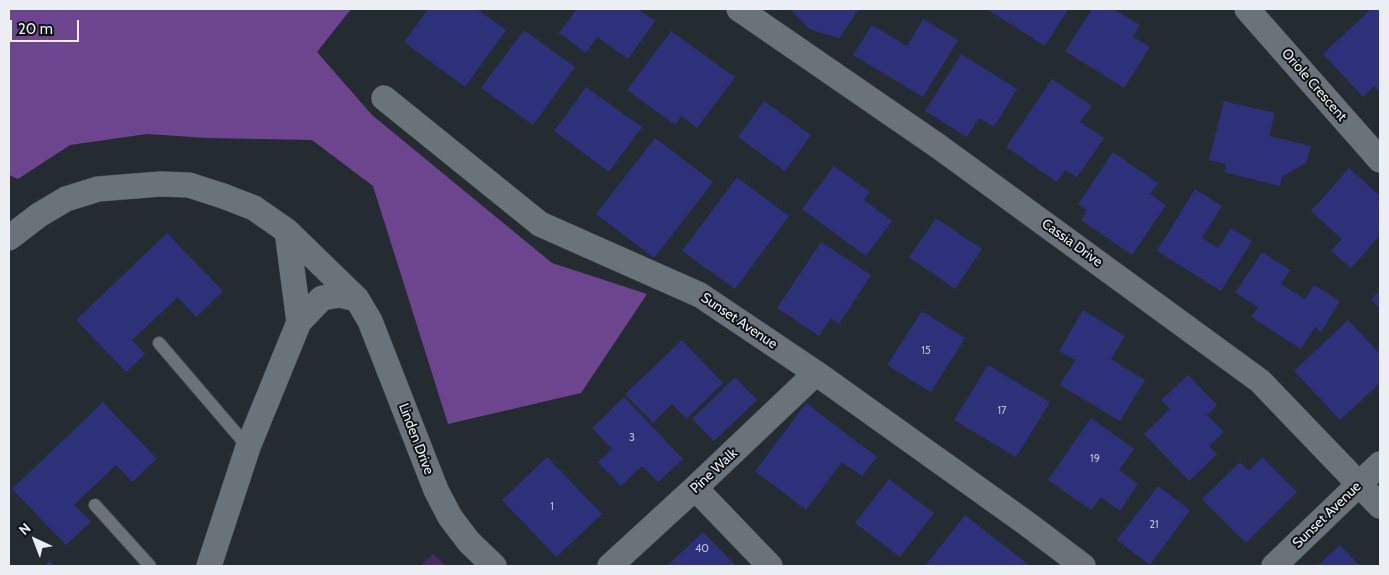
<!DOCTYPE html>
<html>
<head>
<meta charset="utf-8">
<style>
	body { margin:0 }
	#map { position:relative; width:1389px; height:575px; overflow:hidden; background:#242b31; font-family:Cabin,sans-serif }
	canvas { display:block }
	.frame { position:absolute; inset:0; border:10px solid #ebeff3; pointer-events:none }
	.north { position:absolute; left:10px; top:515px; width:50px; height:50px; -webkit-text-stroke:4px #101316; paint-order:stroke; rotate:317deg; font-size:14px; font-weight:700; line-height:20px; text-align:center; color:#ebeff3 }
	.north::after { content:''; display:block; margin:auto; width:18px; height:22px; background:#ebeff3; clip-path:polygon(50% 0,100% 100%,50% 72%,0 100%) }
	.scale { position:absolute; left:10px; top:20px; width:69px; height:22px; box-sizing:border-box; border:2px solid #ebeff3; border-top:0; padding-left:6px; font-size:15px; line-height:18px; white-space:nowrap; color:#ebeff3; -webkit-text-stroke:4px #101316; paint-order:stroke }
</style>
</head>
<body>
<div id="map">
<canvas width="1389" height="575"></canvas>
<div class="frame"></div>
<div class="north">N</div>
<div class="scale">20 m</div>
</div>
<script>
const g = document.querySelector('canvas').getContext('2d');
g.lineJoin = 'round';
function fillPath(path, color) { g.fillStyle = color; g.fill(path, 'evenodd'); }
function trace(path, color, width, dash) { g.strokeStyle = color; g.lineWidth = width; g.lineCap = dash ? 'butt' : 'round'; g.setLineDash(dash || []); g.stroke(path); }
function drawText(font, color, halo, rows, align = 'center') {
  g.font = font + ' Cabin,sans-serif'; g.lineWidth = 4; g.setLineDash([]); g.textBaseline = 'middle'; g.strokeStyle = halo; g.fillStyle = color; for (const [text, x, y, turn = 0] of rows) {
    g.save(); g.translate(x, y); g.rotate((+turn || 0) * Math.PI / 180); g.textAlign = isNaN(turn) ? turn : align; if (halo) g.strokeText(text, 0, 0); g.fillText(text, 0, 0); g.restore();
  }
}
fillPath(new Path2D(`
	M433,554l13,12h-26z`), '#472b5d');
fillPath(new Path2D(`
	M9,9h342l-34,43 55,63 180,148 95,31 -66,99 -133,31 -75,-238 -61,-46 -104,-2 -61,-4 -77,11 -52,34 -9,-4z`), '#6d458e');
fillPath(new Path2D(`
	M428,9h49l29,21 -41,57 -61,-45z
	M577,9h61l17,12 -27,38 -31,-22 -11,16 -27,-20z
	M790,9h69l-20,29 -30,-9z
	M989,9h79l-23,37 -57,-36z
	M1092,9h21l27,16 -7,12 17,10 -26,41 -59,-37z
	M1371,9h9v83l-6,-6 -11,11 -40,-43z
	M923,19l35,21 -35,57 -70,-42 19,-30 35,21z
	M524,30l51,37 -42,58 -52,-37z
	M671,31l64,46 -38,51 -16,-12 -6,9 -48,-35z
	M961,54l56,35 -23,38 -15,-9 -12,19 -42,-26z
	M1052,79l40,27 -12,16 24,16 -27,39 -12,-7 -8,12 -51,-35z
	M586,87l56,40 -33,45 -55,-41z
	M764,101l47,34 -26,36 -47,-34z
	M1224,101l51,12 -6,23 42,10 -5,17 -24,14 -2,9 -56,-14 2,-8 -17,-4z
	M655,138l58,44 -59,76 -58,-44z
	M1113,152l45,31 -8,11 16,11 -34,50 -51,-35 6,-10 -9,-6z
	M834,166l36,26 -6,8 28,21 -26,35 -64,-47z
	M1349,168l31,28v39l-29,33 -20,-17 11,-12 -31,-28z
	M737,177l52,39 -54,73 -53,-38z
	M1195,189l27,17 -20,32 16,10 13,-20 21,13 -31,50 -64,-40z
	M936,218l46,31 -27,40 -46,-32z
	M167,233l56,58 -27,26 -18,-20 -46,43 13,14 -19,18 -50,-52z
	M821,242l50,33 -32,49 -8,-6 -12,18 -42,-28z
	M1262,252l28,18 -9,14 24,15 9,-14 26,16 -19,31 -6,-5 -14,22 -50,-32 7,-10 -23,-14z
	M1380,291v18l-9,-10z
	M1083,310l42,26 -14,23 34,21 -25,41 -60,-36 15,-25 -16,-9z
	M922,311l43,27 -34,54 -44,-27z
	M1348,320l32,34v29l-40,37 -46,-49z
	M682,340l41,43 -37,36 -14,-15 -19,19 -28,-29z
	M988,365l62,37 -34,55 -62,-37z
	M1188,375l29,30 -10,10 17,17 -15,14 8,8 -28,27 -45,-47 26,-25 -9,-9z
	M735,377l22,23 -43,41 -22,-22z
	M624,397l59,62 -25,23 -16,-16 -21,20 -23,-24 14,-13 -20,-21z
	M103,402l54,57 -25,23 -16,-17 -42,40 17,17 -25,23 -54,-56z
	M806,403l71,54 -15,19 -20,-14 -36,48 -51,-39z
	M1091,418l43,31 -15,21 19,14 -18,27 -19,-14 -10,13 -43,-30z
	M547,457l55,57 -46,43 -54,-57z
	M1262,457l35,35 -51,51 -44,-44 38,-37 9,9z
	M889,479l45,34 -34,44 -45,-34z
	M1158,486l32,24 -40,55 -33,-25z
	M965,515l65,51h-105z
	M703,532l33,34h-69z
	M1340,545l20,21h-43z
	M49,561l6,5h-11z`), '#2e3079');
const lane = new Path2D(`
	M159,343l89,104
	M95,505l55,61`);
const street = new Path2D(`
	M739,9l199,137 322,235 120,125
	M1247,9l133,151
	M384,98l156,126 160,71 116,78 210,150 57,43
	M287,231l12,91
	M9,238l30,-23 27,-16 32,-10 62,-5 29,1 34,11 31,12 33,23 70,68 13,22 66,169 14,27 19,25 25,24
	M695,488l75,78
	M209,566l39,-119 51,-125 23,-24 18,-3 17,4
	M610,566l85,-78 121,-115
	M1274,566l106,-102`);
trace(lane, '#42494d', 14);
trace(street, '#42494d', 26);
trace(lane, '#6b737a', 12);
trace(street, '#6b737a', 25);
drawText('11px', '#bcbfd4', null, [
	["15",926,351],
	["17",1002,411],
	["3",632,438],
	["19",1095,459],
	["1",552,507],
	["21",1154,525],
	["40",702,549]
]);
drawText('14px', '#ebeff3', '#101316', [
	["Oriole Crescent",1314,85,49],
	["Cassia Drive",1072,243,36],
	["Sunset Avenue",739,321,34],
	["Linden Drive",416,439,69],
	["Pine Walk",714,471,-43],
	["Sunset Avenue",1327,515,-44]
]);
</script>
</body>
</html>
